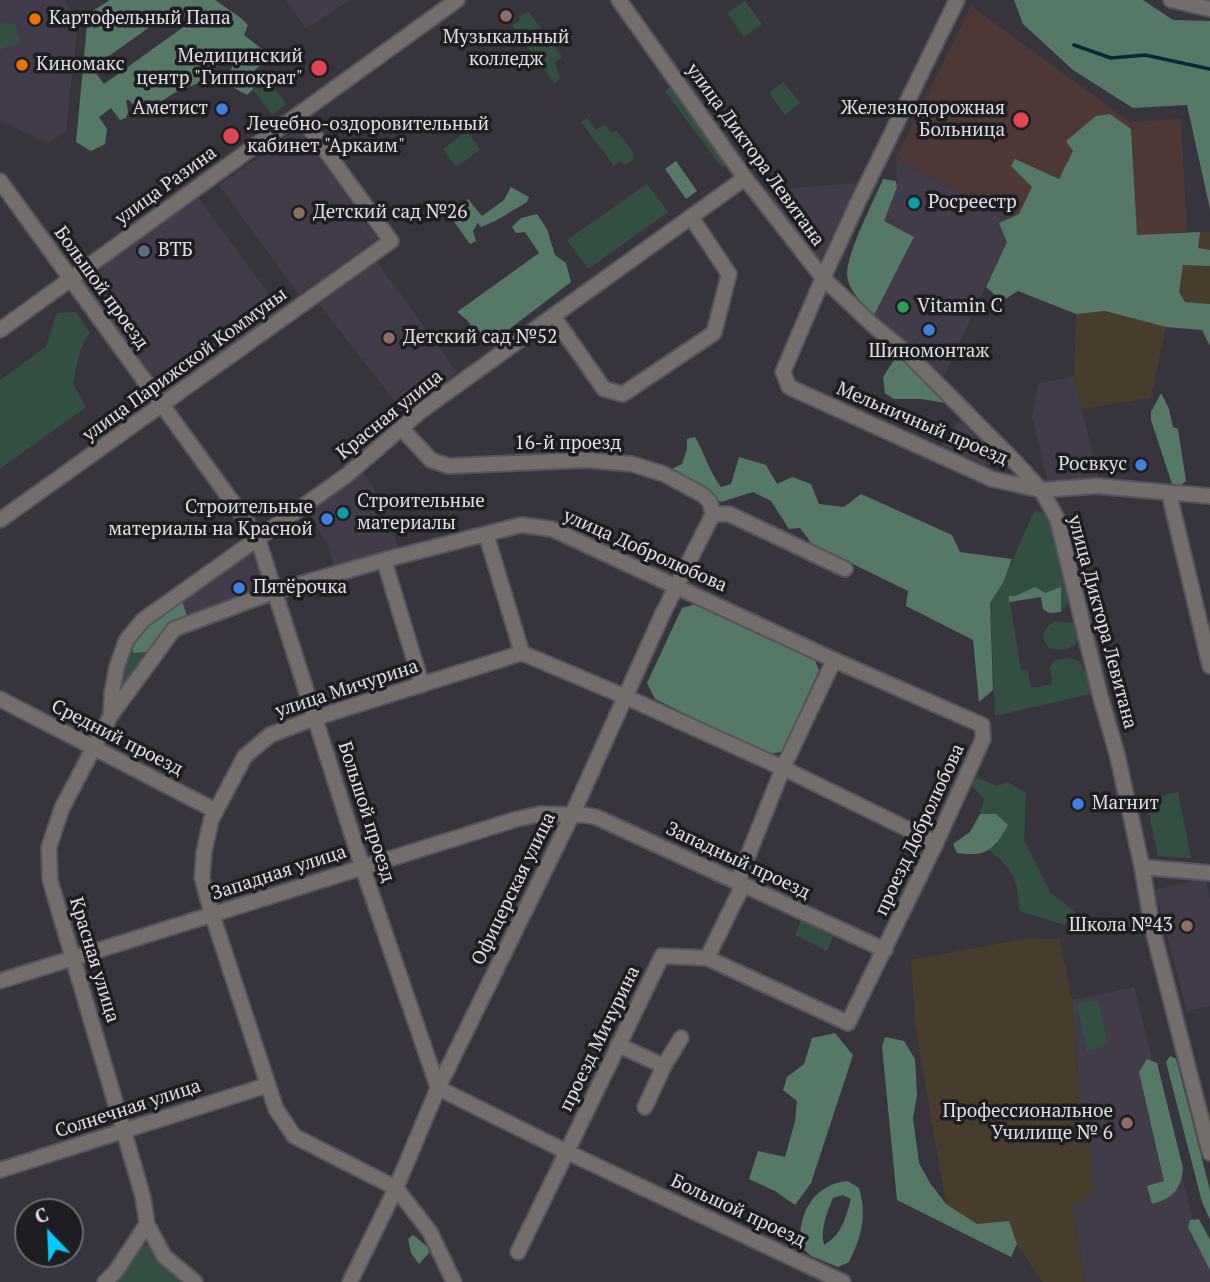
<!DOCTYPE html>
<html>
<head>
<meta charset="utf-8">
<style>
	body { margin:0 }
	#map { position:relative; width:1210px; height:1282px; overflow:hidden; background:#38343d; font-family:"PT Serif",serif }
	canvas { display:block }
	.north { position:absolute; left:14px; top:1198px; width:70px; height:70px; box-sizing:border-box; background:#1e1d21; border:2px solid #6c6a6f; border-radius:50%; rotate:337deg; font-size:19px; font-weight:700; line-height:28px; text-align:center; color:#e0dee4 }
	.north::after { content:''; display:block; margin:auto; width:24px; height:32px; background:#05cbf9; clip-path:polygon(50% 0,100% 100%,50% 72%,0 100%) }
</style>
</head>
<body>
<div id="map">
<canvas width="1210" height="1282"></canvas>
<div class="north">С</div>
</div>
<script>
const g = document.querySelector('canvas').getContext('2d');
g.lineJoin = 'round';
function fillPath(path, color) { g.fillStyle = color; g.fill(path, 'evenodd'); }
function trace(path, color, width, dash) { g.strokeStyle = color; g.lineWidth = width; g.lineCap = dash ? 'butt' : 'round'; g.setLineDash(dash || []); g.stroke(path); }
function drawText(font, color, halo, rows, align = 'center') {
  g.font = font + ' "PT Serif",serif'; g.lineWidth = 7; g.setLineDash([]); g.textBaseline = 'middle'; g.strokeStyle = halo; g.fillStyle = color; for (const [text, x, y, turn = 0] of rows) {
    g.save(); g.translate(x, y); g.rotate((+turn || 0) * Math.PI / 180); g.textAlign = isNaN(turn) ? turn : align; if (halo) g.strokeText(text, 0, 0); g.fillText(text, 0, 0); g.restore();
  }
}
fillPath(new Path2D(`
	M0,0h64l14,22 -12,109 -18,12 -48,-22z
	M286,0h64l-44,29z
	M298,129l79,110 -78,56 -80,-110z
	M896,158l120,63 -72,155 -70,-61 40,-77 -31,-17 14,-34z
	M857,183l-39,82 -57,-74z
	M197,196l85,116 -116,84 -85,-116z
	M377,262l80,110 -53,41 -85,-109z
	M1074,376l25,104 -51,2 -16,-65 6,-33z
	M961,418l41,37 -11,9 -13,6 -39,-21z
	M363,472l23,35 16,56 -63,19 -12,-39 -21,-32z
	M251,547l15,45 -77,28 -9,-25z
	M1205,878l5,21v107l-23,5 -32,-121z
	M1134,987l59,233 17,34v28h-125l-12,-75 6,-124 -7,-83z`), '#423c4a');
fillPath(new Path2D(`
	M1187,232h23v72l-25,-2 -6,-10z
	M1105,311l61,16 -15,71 -69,11 -8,-33 2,-62z
	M1029,938l31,1 12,61 7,83 16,109 -22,15 12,75h-43l-25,-38 -8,-23 -32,4 -31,-21 -31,-181 -4,-63z`), '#483c2d');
fillPath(new Path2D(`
	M971,6l159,116 51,-3 6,113 -50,3 -121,-14 -120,-63z`), '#4d3835');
fillPath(new Path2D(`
	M745,1l17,23 -18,13 -17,-24z
	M529,12l33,45 -7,5 5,16 -6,5 -42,-58 8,-5 -2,-4z
	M0,23l15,1 6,19 -10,2 -11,5z
	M260,69l26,35 -14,11 -26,-35z
	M783,82l17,21 -15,12 -16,-22z
	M670,87l56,78 -4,3 -57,-77z
	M587,118l9,12 9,-6 7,9 4,-3 17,22v8l-8,5 -4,-4 -7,5 -33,-44z
	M467,131l13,19 -24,17 -13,-18z
	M647,184l21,28 -80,57 -21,-29z
	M76,312l14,21c-12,15 -13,33 -17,51l13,23 -86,62v-89l46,-33 11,-34z
	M1034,511l9,1c20,22 22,63 25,92l-7,8 -12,1 -6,-4 -2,-12 -31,5 11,69 7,-1 3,18 21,-4 -2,-16 5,-8 17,-2 8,4 15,31 -100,23 -5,-113 13,-20z
	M1056,621l18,2 4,8 1,9c-8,11 -18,11 -30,8 -9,-12 -7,-20 7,-27z
	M131,645l3,8 13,-1 -22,36h-4l-3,-3z
	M977,778l20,8 11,-4 18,11 -2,47 26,52 25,20 -10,13 -46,-14c-1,-33 -5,-41 -30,-61l8,-5 -1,-31h-16l4,-15 -14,-15z
	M1178,792l13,66 -33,-2 -12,-57z
	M801,921l32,16 -6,14 -32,-16z
	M1098,1000l10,46 -21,5 -10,-47z
	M151,1243l35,39h-72l28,-34z`), '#334f42');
fillPath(new Path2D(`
	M110,0h105l26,18 7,7 -4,10 27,21 -25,22 7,11 -6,6 -20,-11 6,-21h-12l-23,20 -24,10 -30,20 -2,1 -13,-14h-3l2,12 -2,6 -6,2 -9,-12 -12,9 8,12 -2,15 -14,7 -15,-9 12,-128zM178,7l11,16 -85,61 -12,-16z
	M1014,0h129l30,20 37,1v188l-23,-104 -54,3 -60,-38 -50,-46z
	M1110,114l21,15 6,106 63,-3 -2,16 12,2v16l-27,-1 -4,27 6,10 25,2v42l-8,-16 -36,-3 -61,-16 -29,3 -58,-23 -16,10 -16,-14 21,-45 -8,-19 20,-9 13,-27 -21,-21 4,-7 44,20 14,-28 -7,-10 30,-25z
	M676,161l21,30 -11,8 -21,-30z
	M883,179l13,2 1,6 -13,34 30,16 -40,78c-11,-11 -26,-24 -27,-41 0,-22 27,-73 36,-95z
	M511,187l18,10 -2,5c-14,8 -31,20 -46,25l-3,-4 -5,8 3,10 -6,3 -25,-35 16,-2 7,-8 14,17 22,-16z
	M537,214l10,15 8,26 11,8 5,19 -85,65 -19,-27 -10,-8 82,-59 -14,-21 -9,1 -4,-6 9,-9z
	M898,354l54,50 -31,-5h-27l-9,-6 -2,-16z
	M1161,393l8,16 4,18 5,2 8,52 -8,6 -6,-3 -21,-64v-8z
	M695,437c10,17 14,34 26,50l10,-3 8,-27 27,8 11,19 15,-7 19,7 8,20 25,3 17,-13 91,41 8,17 52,7 -9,24 -13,20 3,87 -14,12 -6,-62 -67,-34 2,-15 -96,-47 -12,-16 -11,1 -18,-28 -18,-9 -32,10 -26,-18 -20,-9 -3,-6 10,-5 5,-15v-10z
	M1035,587l10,6 16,-6v25l-12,1 -6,-4 -2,-12 -32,5v-6h7z
	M182,601l5,14 -21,12 -19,25 -13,1 -3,-8 5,-10z
	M699,603l115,55 5,12 -37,82 -15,2 -112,-55 -8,-16 35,-75z
	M980,814h16l12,11c-14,25 -21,32 -51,28l-4,-9 17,-12z
	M835,1033l18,22 -42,128 -16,22 -20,-14 -26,-12 9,-28 27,6 10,-36 2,-20 -14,-11 4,-13 17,-13 8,-26z
	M885,1037l19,4 11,18 2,36 -4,23 6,45 11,20 16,21 31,20 32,-3 8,23 -6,13 -114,-57 -15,-153z
	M1170,1056l6,3 34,131v30l-8,-18 -36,-140z
	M1147,1059l10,4 26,105c-2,22 -10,30 -31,36l-5,-18 17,-5 -25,-109z
	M848,1181l11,7c8,29 3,47 -10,74l-11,5 -27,-11 -11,-10c-2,-32 13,-62 48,-65zM843,1195l8,4c-5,18 -9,36 -27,46 -4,-16 3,-33 9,-47z
	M1199,1219l11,21v30l-22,-43 2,-7z
	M413,1235l15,12 1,6 -10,11 -8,-11 -3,-14z`), '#567867');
trace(new Path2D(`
	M1074,45l37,13 34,-3 65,14`), '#0a2838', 3.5);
const minor = new Path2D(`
	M619,0l126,178 78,100 51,48 35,29 110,111 22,24 16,28 43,177 17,59 25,113 10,60 58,226
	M957,0l-98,200 -36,78 -40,94 6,15 203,92 49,11 56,-4 113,10
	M1171,0l39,9
	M0,181l257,355 105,330 76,222 127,63 278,131
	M553,316l51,73 19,5 91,-61 15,-59 -38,-57
	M0,330l457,-330
	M401,428l30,32 17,6 138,-6 46,4 32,10 39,21 7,7 3,12
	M1169,493l41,173
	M713,514h16l116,55
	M0,520l391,-279 -92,-127
	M486,534l36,119
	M384,560l38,125
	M0,699l216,112
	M111,715l63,-86 102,-38 108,-31 137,-35 31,4 282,131 148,65 1,14 -47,104 -88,180 -141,-65 -45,-2 -144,296
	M1142,867l68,6
	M737,883l46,-115 51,-108
	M707,958l36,-73
	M0,981l517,-162 23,-5 45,1 11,2 289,133
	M618,1045l46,21 -19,41
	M664,1066l17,-28
	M0,1170l268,-85
	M105,1282l11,-11 31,-47
	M195,1282l-31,-26 -17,-32 -4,-27 -93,-317 -1,-33 13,-39 49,-93 1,-23 5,-26 9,-25 17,-21 204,-145 74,-64 324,-233
	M350,1282l46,-94 42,-100 134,-273 91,-202 50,-99
	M454,1282l-24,-50 -34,-44 -102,-52 -18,-27 -64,-195 -10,-36 2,-26 7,-32 34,-64 25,-21 45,-17 207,-65 104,44 157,71 153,75`);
trace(minor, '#56535b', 18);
trace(minor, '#736e6c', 14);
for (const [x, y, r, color] of [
	[506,16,7,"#8d6e63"],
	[35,19,7,"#e8710a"],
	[22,65,7,"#e8710a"],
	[319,68,9,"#e0444e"],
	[222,109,7,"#3f7fe0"],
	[1021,120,9,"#e0444e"],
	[231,136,9,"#e0444e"],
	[914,203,7,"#0f9aa8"],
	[299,213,7,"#8d6e63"],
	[144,251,7,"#5c6f8a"],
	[903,307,7,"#2e9e5b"],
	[929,330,7,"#3f7fe0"],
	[389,338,7,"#8d6e63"],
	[1141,465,7,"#3f7fe0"],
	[343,513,7,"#0f9aa8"],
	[327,519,7,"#3f7fe0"],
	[239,588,7,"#3f7fe0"],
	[1078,804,7,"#3f7fe0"],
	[1187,926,7,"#8d6e63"],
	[1127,1123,7,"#8d6e63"]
]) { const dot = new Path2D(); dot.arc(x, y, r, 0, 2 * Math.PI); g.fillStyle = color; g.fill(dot); trace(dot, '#1e1d21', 2.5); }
drawText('19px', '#e0dee4', '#1e1d21', [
	["Картофельный Папа",49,19],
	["Музыкальный",506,38,"center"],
	["колледж",506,60,"center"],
	["Медицинский",303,57,"right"],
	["центр \"Гиппократ\"",303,79,"right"],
	["Киномакс",36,65],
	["Аметист",208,109,"right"],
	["Железнодорожная",1005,109,"right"],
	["Больница",1005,131,"right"],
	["Лечебно-оздоровительный",247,125],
	["кабинет \"Аркаим\"",247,147],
	["Росреестр",928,203],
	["Детский сад №26",313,213],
	["ВТБ",158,251],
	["Vitamin C",917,307],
	["Детский сад №52",403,338],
	["Шиномонтаж",929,352,"center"],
	["Росвкус",1127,465,"right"],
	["Строительные",357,502],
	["материалы",357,524],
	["Строительные",313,508,"right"],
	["материалы на Красной",313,530,"right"],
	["Пятёрочка",253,588],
	["Магнит",1092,804],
	["Школа №43",1173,926,"right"],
	["Профессиональное",1113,1112,"right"],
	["Училище № 6",1113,1134,"right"]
], 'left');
drawText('19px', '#e0dee4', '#1e1d21', [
	["улица Диктора Левитана",755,155,54],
	["улица Разина",166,186,-36],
	["Большой проезд",101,288,54],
	["улица Парижской Коммуны",185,365,-36],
	["Красная улица",390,415,-39],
	["Мельничный проезд",922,424,23],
	["16-й проезд",568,444],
	["улица Добролюбова",645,551,24],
	["улица Диктора Левитана",1102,622,75],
	["улица Мичурина",347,689,-18],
	["Средний проезд",117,738,27],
	["Большой проезд",366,812,72],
	["проезд Добролюбова",920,830,-65],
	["Западный проезд",738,861,25],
	["Западная улица",279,873,-18],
	["Офицерская улица",514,889,-64],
	["Красная улица",94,960,73],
	["проезд Мичурина",600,1039,-64],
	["Солнечная улица",128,1109,-18],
	["Большой проезд",738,1211,25]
]);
</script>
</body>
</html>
